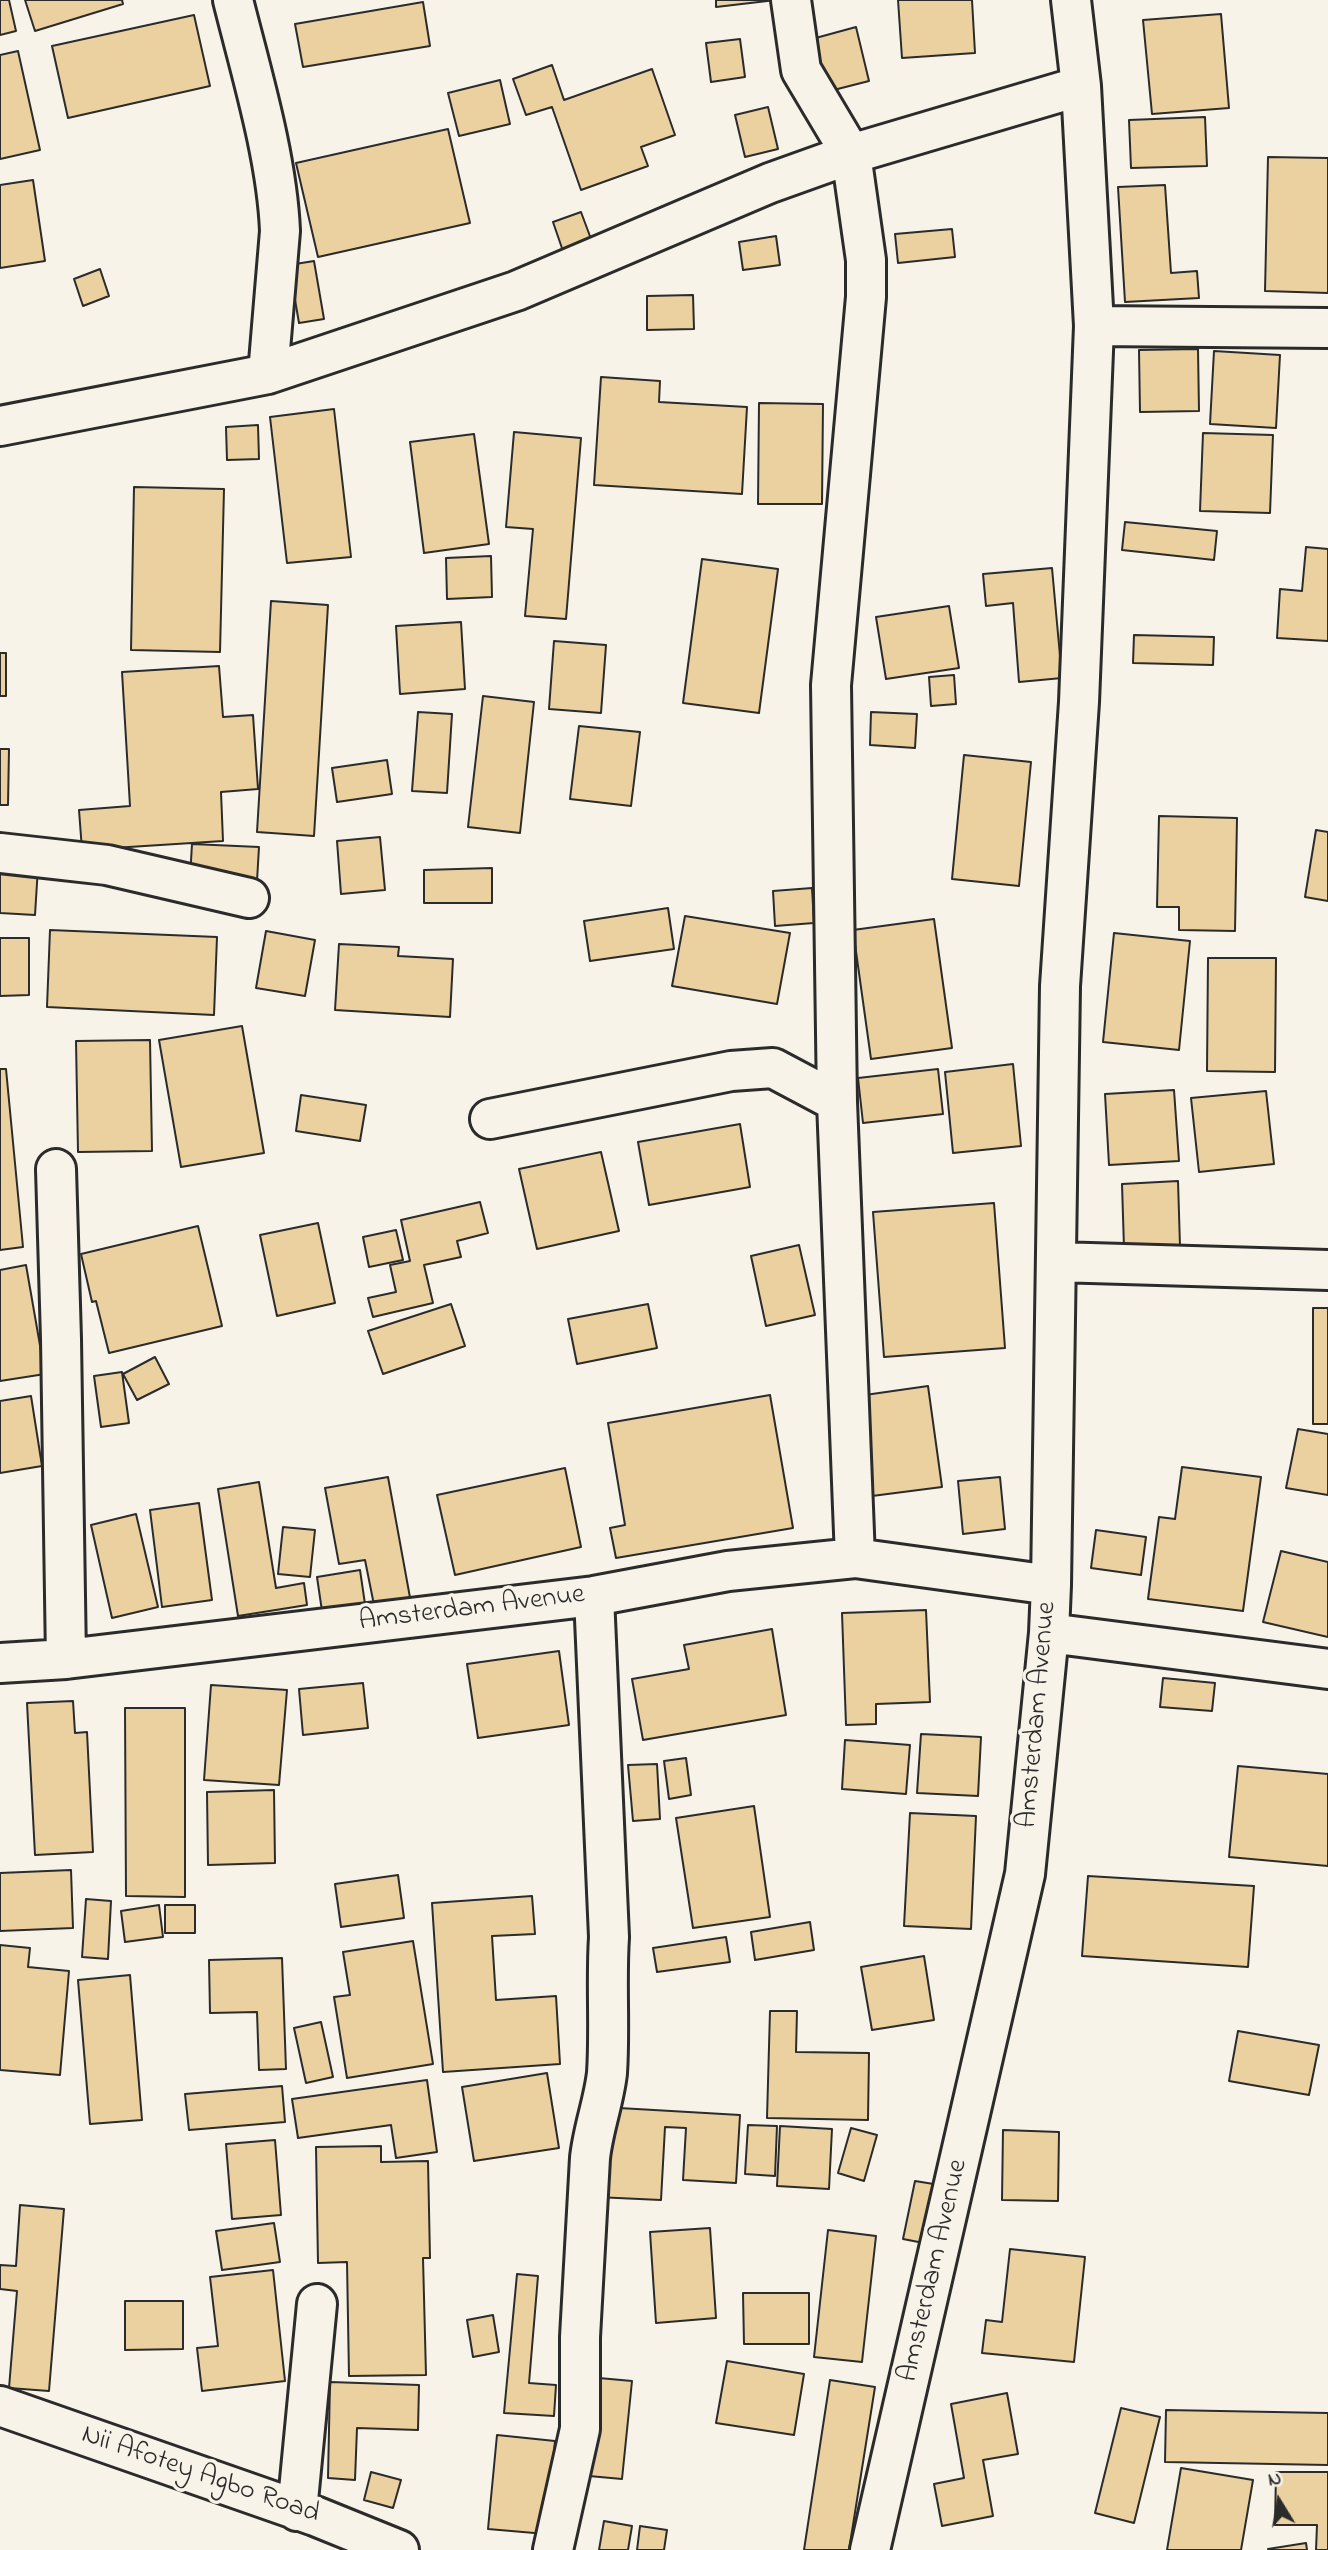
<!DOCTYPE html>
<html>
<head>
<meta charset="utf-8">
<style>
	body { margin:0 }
	#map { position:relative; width:1328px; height:2550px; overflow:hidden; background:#f7f3e8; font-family:"Indie Flower",sans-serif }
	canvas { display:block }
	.north { position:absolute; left:1244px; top:2466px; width:70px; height:70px; -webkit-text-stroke:5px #f7f3e8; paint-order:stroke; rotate:349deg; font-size:19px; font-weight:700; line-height:28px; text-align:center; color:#2b2b2b }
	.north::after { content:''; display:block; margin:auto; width:24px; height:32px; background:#2b2b2b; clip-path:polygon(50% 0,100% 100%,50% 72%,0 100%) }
</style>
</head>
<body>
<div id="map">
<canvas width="1328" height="2550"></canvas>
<div class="north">N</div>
</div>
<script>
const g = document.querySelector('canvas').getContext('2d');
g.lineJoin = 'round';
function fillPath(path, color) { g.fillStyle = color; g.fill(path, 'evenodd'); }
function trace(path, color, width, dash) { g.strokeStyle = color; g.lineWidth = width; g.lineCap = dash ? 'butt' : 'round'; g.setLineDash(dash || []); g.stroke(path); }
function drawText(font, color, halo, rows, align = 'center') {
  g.font = font + ' "Indie Flower",sans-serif'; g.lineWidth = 7; g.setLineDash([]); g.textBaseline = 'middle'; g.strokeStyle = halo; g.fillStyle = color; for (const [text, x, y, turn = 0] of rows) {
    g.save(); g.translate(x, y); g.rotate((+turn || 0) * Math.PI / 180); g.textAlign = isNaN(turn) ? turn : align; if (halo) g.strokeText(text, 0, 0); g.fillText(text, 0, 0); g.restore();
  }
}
const building = new Path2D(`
	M0,0h9l7,31 -16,4z
	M25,0h97l1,4 -88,27z
	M716,0h60l-60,7z
	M898,0h74l3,53 -73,5z
	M423,2l7,44 -127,21 -8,-43z
	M1221,14l8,94 -77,6 -9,-94z
	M194,15l16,71 -142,32 -16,-72z
	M856,27l13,54 -55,14 -13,-53z
	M740,39l5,38 -34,5 -5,-39z
	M18,51l22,99 -40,9v-104z
	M552,65l12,35 88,-31 23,66 -34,12 7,19 -67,24 -29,-83 -26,8 -13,-36z
	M500,80l10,44 -51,12 -11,-43z
	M768,107l10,42 -33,8 -10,-42z
	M1205,117l2,49 -76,2 -2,-48z
	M448,129l22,94 -152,34 -22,-94z
	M1268,157l60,1v135l-63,-2z
	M33,180l12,81 -45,7v-83z
	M1165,185l6,88 26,-2 2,27 -74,4 -7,-115z
	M581,212l13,35 -29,10 -12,-35z
	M952,229l3,28 -57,6 -3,-29z
	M776,236l4,29 -37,5 -4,-28z
	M314,261l10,58 -25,4 -10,-58z
	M100,269l9,27 -26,10 -9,-27z
	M693,295l1,34 -47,1v-34z
	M1198,349l1,62 -59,1 -1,-62z
	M1214,351l66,4 -4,73 -66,-4z
	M601,377l59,4 -1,21 88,5 -5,87 -148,-9z
	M759,403l64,1 -1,100h-64z
	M334,409l17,148 -64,6 -17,-146z
	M258,425l1,34 -32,1 -1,-33z
	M514,432l67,6 -15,181 -41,-3 8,-87 -27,-2z
	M1203,433l70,2 -3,78 -70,-2z
	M474,434l15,110 -65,9 -14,-111z
	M134,487l90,2 -4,163 -89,-2z
	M1125,522l92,9 -3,29 -92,-10z
	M1306,547l22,2v92l-51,-3 3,-49 22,2z
	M491,556l1,41 -45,2 -1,-41z
	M702,559l76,10 -19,144 -76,-10z
	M1052,568l10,110 -43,4 -6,-79 -27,3 -3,-32z
	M271,601l57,4 -14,231 -57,-4z
	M949,606l10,62 -73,11 -10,-62z
	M461,622l4,67 -65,5 -4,-68z
	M1134,635l80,2 -1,28 -80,-2z
	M554,641l52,4 -5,68 -52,-4z
	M0,653h6v43h-6z
	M219,666l4,51 30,-2 5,74 -37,3 2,49 -141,9 -3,-40 51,-4 -8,-134z
	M954,675l2,29 -25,2 -2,-29z
	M483,696l51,6 -14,131 -52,-6z
	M418,712l34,2 -5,79 -35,-2z
	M871,712l46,2 -2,34 -45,-3z
	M579,726l61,6 -9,74 -61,-7z
	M0,749h9l-1,56h-8z
	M964,755l67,7 -12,124 -67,-7z
	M387,760l5,34 -55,8 -5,-34z
	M1159,816l78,2 -2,113 -56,-1v-23h-22z
	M1316,830l12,2v69l-23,-4z
	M380,837l5,53 -44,4 -4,-53z
	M192,844l67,3 -2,34 -67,-3z
	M0,865l38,2 -3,48 -35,-2z
	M492,868v35h-68v-33z
	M812,888l2,35 -39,3 -2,-35z
	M668,908l6,41 -84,12 -6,-40z
	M685,916l105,17 -13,71 -105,-18z
	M934,919l18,129 -81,11 -18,-129z
	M50,930l167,7 -3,78 -167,-8z
	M266,931l49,9 -10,56 -49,-8z
	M1114,933l76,8 -11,109 -76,-8z
	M0,938h29v57l-29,1z
	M339,944l60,3 -1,9 55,3 -3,58 -115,-7z
	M1208,958h68l-1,114 -68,-1z
	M242,1026l22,127 -83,14 -22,-127z
	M150,1040l2,111 -74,1 -2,-111z
	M1013,1064l8,82 -68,7 -8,-81z
	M0,1069h6l17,178 -23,3z
	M938,1069l5,45 -80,9 -5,-45z
	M1174,1090l5,71 -70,4 -4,-71z
	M1266,1091l8,73 -75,8 -8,-74z
	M301,1095l65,10 -6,36 -64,-10z
	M740,1124l10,63 -101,18 -11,-63z
	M601,1152l18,79 -82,18 -18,-80z
	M1178,1181l2,65 -56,2 -2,-64z
	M480,1202l8,31 -31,8 4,16 -37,8 9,38 -60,14 -5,-19 28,-6 -6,-27 20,-4 -9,-41z
	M994,1203l11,145 -121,9 -11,-145z
	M318,1223l17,80 -58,13 -17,-81z
	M198,1226l24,100 -113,27 -13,-52 -4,1 -11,-48z
	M396,1230l7,30 -34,7 -6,-30z
	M799,1245l16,70 -49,11 -15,-70z
	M26,1265l19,109 -45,7v-111z
	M451,1304l14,42 -82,28 -15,-43z
	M648,1304l9,44 -80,16 -9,-45z
	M1313,1308h15v116h-15z
	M155,1357l14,27 -32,16 -14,-26z
	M122,1372l7,51 -28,4 -7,-51z
	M928,1386l14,101 -70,9 -14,-100z
	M770,1395l23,133 -177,30 -6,-30 15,-3 -17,-102z
	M31,1396l11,70 -42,7v-72z
	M1298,1429l30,5v61l-42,-7z
	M1182,1467l79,10 -18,134 -95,-12 11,-82 16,2z
	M565,1468l16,79 -126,28 -18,-80z
	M388,1477l23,126 -36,7 -10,-50 -26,4 -14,-76z
	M1000,1477l5,52 -42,5 -5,-53z
	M259,1482l17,106 28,-5 3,22 -69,11 -20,-127z
	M199,1503l13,97 -50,7 -12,-97z
	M136,1514l22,93 -46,11 -21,-93z
	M283,1527l32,3 -5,47 -32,-3z
	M1096,1530l50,7 -5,38 -50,-7z
	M1281,1551l47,11v75l-65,-15z
	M360,1570l5,34 -43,7 -5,-34z
	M926,1610l4,92 -54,2v20l-30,1 -4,-112z
	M772,1629l14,86 -143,25 -11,-61 57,-10 -5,-24z
	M559,1651l10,74 -91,13 -11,-74z
	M1163,1678l52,5 -3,28 -52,-4z
	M363,1683l5,45 -65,7 -4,-46z
	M211,1685l76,5 -8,95 -75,-5z
	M73,1701l2,32 12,-1 6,120 -58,3 -8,-152z
	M125,1708h60v189l-59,-1z
	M921,1734l60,3 -3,59 -61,-3z
	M845,1740l65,5 -4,49 -64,-5z
	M686,1758l5,37 -22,4 -5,-38z
	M657,1764l3,55 -27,2 -5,-56z
	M1238,1766l90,8v92l-99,-9z
	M274,1790l1,73 -67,2 -1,-73z
	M754,1806l16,111 -77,11 -17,-110z
	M910,1813l66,3 -5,113 -67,-3z
	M71,1870l2,58 -73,3v-58z
	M398,1875l6,43 -63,9 -6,-43z
	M1088,1876l166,10 -6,81 -166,-11z
	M532,1896l3,38 -43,2 4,64 60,-4 4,68 -117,8 -11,-169z
	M86,1899l25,2 -3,58 -26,-2z
	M159,1905l4,32 -38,5 -4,-31z
	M165,1905h30v28h-30z
	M810,1922l4,28 -59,10 -4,-28z
	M726,1937l4,25 -73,10 -4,-24z
	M413,1941l20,123 -86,14 -13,-81 16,-2 -7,-43z
	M0,1945l30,3 -2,19 41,4 -9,104 -60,-5z
	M924,1956l10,64 -62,10 -11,-63z
	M282,1958l4,111 -27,1 -2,-58 -47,1 -1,-53z
	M130,1975l12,145 -52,4 -12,-144z
	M770,2011h27l-1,41 73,1 -1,67 -101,-2z
	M321,2022l12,55 -27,6 -12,-55z
	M1238,2031l81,14 -10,50 -80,-14z
	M547,2073l12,75 -85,13 -12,-74z
	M427,2080l10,72 -41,6 -5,-33 -93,13 -6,-39z
	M282,2086l3,36 -96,8 -4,-36z
	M602,2107l138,8 -4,68 -53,-3 3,-52 -21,-1 -4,73 -65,-3z
	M748,2125l29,1 -2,50 -30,-2z
	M780,2126l52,3 -3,60 -52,-3z
	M851,2128l26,7 -13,46 -26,-8z
	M1003,2130l56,2 -1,69 -56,-1z
	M275,2140l6,75 -49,4 -6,-75z
	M381,2146v16l47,-1 2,97h-7l3,117 -77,1 -2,-114 -29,1 -2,-116z
	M915,2181l31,5 -12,59 -31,-6z
	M20,2205l44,4 -15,182 -40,-3 8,-97 -17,-2v-24l16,1z
	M274,2223l6,39 -58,8 -6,-39z
	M710,2228l6,90 -60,5 -6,-91z
	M828,2230l48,6 -14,126 -48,-5z
	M1010,2249l75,8 -11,105 -92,-9 4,-33 16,2z
	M273,2270l12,111 -83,10 -5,-43 21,-2 -8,-69z
	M517,2274l21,2 -9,107 27,2 -2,31 -50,-3z
	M743,2293h66v51h-65z
	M125,2301h58v48l-58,1z
	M493,2315l6,37 -26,5 -6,-37z
	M727,2361l77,13 -10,61 -78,-12z
	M588,2377l44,4 -10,98 -44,-4z
	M830,2380l45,7 -26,163h-45z
	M330,2382l89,3 -1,45 -61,-2 -2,52 -27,-2z
	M1007,2393l11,61 -35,6 10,56 -51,10 -8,-42 30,-6 -13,-74z
	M1121,2408l39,9 -26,106 -39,-10z
	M1166,2410l162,3v52l-163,-3z
	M497,2435l58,6 -9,93 -58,-5z
	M1181,2468l72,12 -12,70h-74z
	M371,2472l30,8 -8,28 -29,-8z
	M1276,2472h52v78h-12l1,-25h-42z
	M604,2521l28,5 -4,24h-29z
	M640,2526l27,4 -3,20h-27z
	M1306,2543l1,7h-38l-1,-1z`);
fillPath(building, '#ebd1a0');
trace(building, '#2b2b2b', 2);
const minor = new Path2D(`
	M233,0c18,72 44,157 47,231l-12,143
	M791,0l10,70 50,84 15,106v37l-35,388 6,417 18,456
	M1094,326l234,2
	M0,426l268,-52 248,-83 254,-108 81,-29 230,-68
	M0,853l107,12 142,33
	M490,1119l241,-48 42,-3 64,34
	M56,1169l5,170 5,320
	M1056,1262l272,8
	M1051,1585l9,-599 19,-284 15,-376 -13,-240 -10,-86
	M1049,1633l279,36
	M0,1663l66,-4 528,-63 134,-25 127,-13 196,27 -2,48 -24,241 -155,676
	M0,2406l315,110 84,34
	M297,2511l20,-207
	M553,2550l27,-121v-92l10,-179c3,-29 14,-57 17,-85 3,-45 -1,-91 2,-136l-15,-341`);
trace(minor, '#2b2b2b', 44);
trace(minor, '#f7f3e8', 38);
drawText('28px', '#2b2b2b', '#f7f3e8', [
	["Amsterdam Avenue",472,1610,-7],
	["Amsterdam Avenue",1039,1715,-85],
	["Amsterdam Avenue",935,2271,-77],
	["Nii Afotey Agbo Road",200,2476,19]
]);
</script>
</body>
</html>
